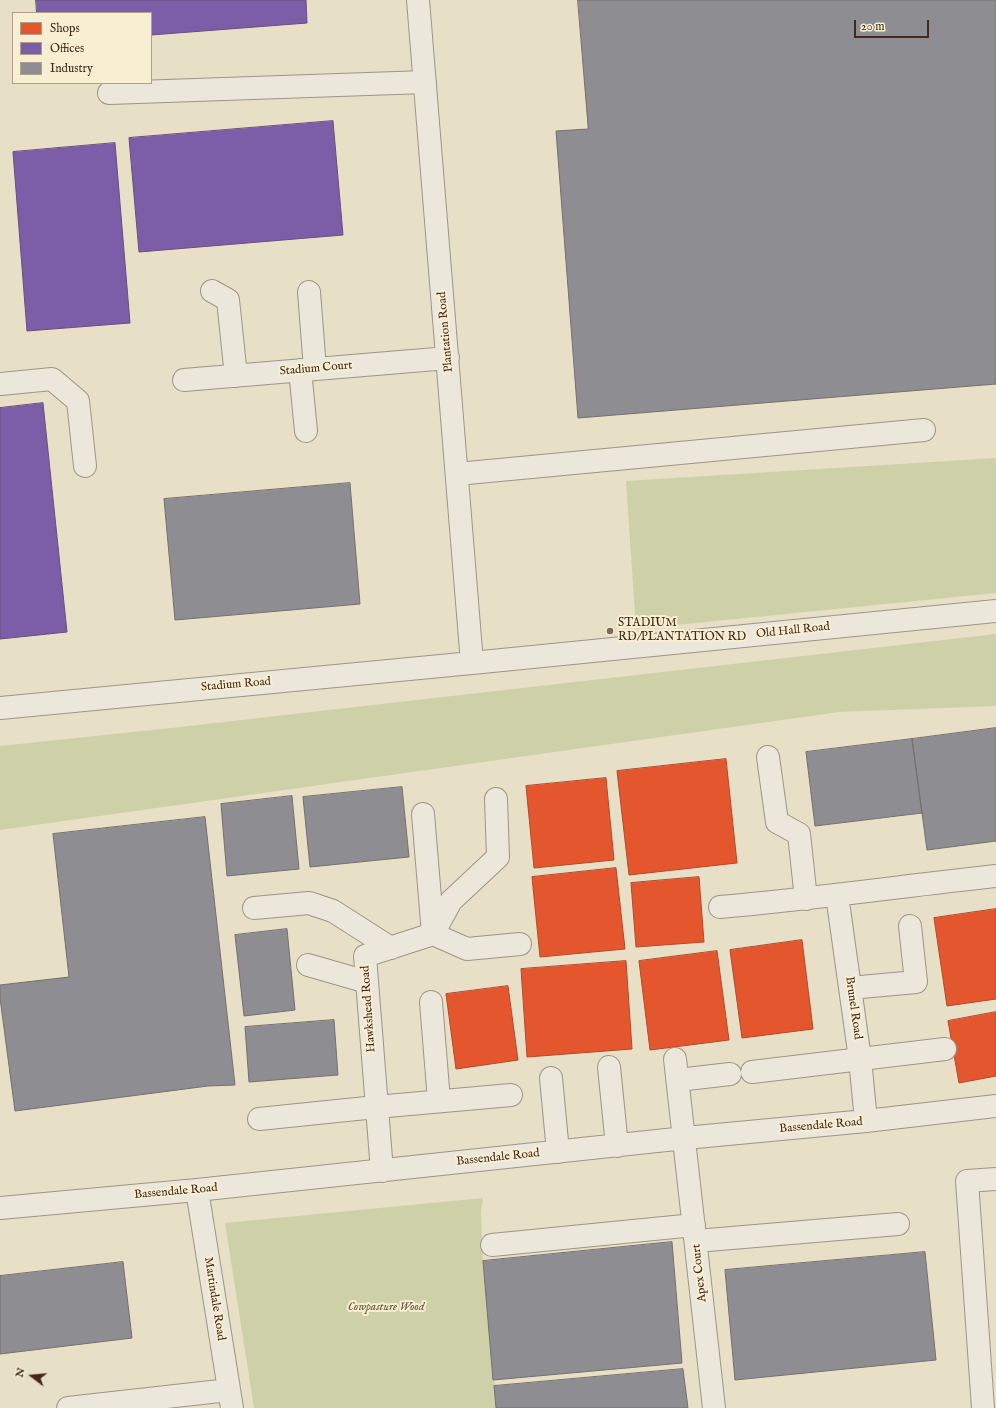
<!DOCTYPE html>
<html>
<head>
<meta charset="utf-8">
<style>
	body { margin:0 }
	#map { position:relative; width:996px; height:1408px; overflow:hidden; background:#e7dfc6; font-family:"IM FELL English",serif }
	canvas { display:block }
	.legend { position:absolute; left:12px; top:12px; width:140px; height:72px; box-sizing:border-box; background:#f8eed2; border:1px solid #b09f8a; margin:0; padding:5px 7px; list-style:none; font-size:12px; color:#43291d }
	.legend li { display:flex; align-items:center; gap:8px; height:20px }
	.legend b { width:20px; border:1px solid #b09f8a }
	.north { position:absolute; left:12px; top:1356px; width:40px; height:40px; -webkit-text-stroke:3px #f8eed2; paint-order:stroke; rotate:286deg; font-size:11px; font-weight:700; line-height:16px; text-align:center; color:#43291d }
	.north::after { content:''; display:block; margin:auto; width:14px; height:18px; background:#43291d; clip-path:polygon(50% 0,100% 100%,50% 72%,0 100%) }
	.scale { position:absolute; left:854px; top:20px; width:75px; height:18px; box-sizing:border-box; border:2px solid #43291d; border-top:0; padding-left:5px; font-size:12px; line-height:14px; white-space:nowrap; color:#43291d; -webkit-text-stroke:3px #f8eed2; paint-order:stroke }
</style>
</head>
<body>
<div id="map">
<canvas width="996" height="1408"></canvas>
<ul class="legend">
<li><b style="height:11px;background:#e4572e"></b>Shops</li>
<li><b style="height:11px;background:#7b5ea7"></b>Offices</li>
<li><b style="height:11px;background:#8d8d92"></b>Industry</li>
</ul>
<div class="north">N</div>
<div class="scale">20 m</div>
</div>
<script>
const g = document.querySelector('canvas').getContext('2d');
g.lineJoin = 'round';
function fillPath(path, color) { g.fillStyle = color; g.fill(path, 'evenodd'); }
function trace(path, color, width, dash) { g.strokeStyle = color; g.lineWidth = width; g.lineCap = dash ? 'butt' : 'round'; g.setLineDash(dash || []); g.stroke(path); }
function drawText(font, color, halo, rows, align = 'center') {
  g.font = font + ' "IM FELL English",serif'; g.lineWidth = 4; g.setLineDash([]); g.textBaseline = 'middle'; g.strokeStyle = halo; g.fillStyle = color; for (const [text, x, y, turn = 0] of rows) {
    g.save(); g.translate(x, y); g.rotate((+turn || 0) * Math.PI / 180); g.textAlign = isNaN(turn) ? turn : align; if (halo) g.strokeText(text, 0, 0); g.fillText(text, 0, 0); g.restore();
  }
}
fillPath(new Path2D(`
	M996,458v135l-360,36 -10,-148z
	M996,634v72l-157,6 -839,118v-84l171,-18z
	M483,1198l-2,14 2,49 14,147h-243l-29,-185z`), '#ced1a8');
const shops = new Path2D(`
	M726,759l11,104 -108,12 -12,-104z
	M606,778l8,82 -80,8 -8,-82z
	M616,868l9,81 -85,8 -8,-80z
	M699,877l5,65 -68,5 -5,-64z
	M996,909v90l-49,7 -13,-88z
	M802,940l11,89 -71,9 -12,-88z
	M717,951l12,89 -79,10 -11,-89z
	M626,961l6,88 -105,8 -6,-88z
	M508,986l10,74 -62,9 -10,-75z
	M996,1012v64l-37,7 -11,-62z`);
fillPath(shops, '#e4572e');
trace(shops, '#b44929', 1);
const offices = new Path2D(`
	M36,0h270l1,23 -156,12v-22h-114z
	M333,121l10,114 -204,17 -10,-114z
	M115,143l15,180 -103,8 -14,-179z
	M43,403l24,229 -67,7v-231z`);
fillPath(offices, '#7b5ea7');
trace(offices, '#6a4e7e', 1);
const industry = new Path2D(`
	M578,0h418v384l-418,34 -22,-287 32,-2z
	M350,483l10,121 -185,16 -11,-121z
	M996,728v113l-69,9 -15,-111z
	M912,739l10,74 -107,13 -9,-74z
	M402,787l7,70 -99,10 -7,-70z
	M292,796l7,73 -72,7 -6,-72z
	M205,817l30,268 -27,1 -193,25 -15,-113v-13l69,-8 -16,-143z
	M287,929l8,81 -51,6 -9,-81z
	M334,1020l4,55 -89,7 -4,-55z
	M672,1242l10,121 -189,17 -10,-119z
	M925,1252l11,108 -201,20 -10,-110z
	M123,1262l9,76 -132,16v-78z
	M683,1369l5,39h-192l-2,-22z`);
fillPath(industry, '#8d8d92');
trace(industry, '#776f6f', 1);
const minor = new Path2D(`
	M418,0l54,663
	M109,93l316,-11
	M212,291l16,9 8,76
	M309,292l6,77
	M300,370l6,61
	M184,380l264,-22
	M0,384l52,-5 26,22 7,65
	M457,474l467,-44
	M0,708l472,-45 524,-52
	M768,757l9,65 22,12 7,65
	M423,814l10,120 34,15 53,-5
	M837,895l23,164 6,62
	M720,907c92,-8 184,-21 276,-31
	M254,908l55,-5 24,8 58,37
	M308,965l59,17
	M850,988l66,-6 -6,-56
	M431,1002l8,99
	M675,1059l39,349
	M609,1067l8,79
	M752,1072l193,-23
	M551,1078l7,74
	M678,1080l52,-6
	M259,1119l117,-12 135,-12
	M382,1171l-17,-215 68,-22 18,-33 47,-44 -2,-58
	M197,1190l35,218
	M0,1208l197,-18 488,-52 181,-17 130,-15
	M696,1241l202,-17
	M492,1245l202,-20
	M68,1408l161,-18
	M983,1408l-16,-227 29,-2`);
trace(minor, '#9d9586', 24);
trace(minor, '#ebe7da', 22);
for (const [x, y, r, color] of [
	[610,631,4,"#7c6958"]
]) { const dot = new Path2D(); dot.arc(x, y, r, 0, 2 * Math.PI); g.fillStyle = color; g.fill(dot); trace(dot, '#f8eed2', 1.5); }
drawText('12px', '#43291d', '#f8eed2', [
	["Plantation Road",446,332,-95],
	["Stadium Court",316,369,-5],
	["Old Hall Road",793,631,-6],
	["Stadium Road",236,685,-5],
	["Brunel Road",853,1008,82],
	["Hawkshead Road",369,1009,-94],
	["Bassendale Road",821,1126,-5],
	["Bassendale Road",498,1158,-6],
	["Bassendale Road",176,1192,-5],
	["Apex Court",700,1273,-96],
	["Martindale Road",214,1299,81]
]);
drawText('12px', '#43291d', '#f8eed2', [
	["STADIUM",618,624],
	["RD/PLANTATION RD",618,638]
], 'left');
drawText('italic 12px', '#61503a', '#f8eed2', [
	["Cowpasture Wood",386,1308]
]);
</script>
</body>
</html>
